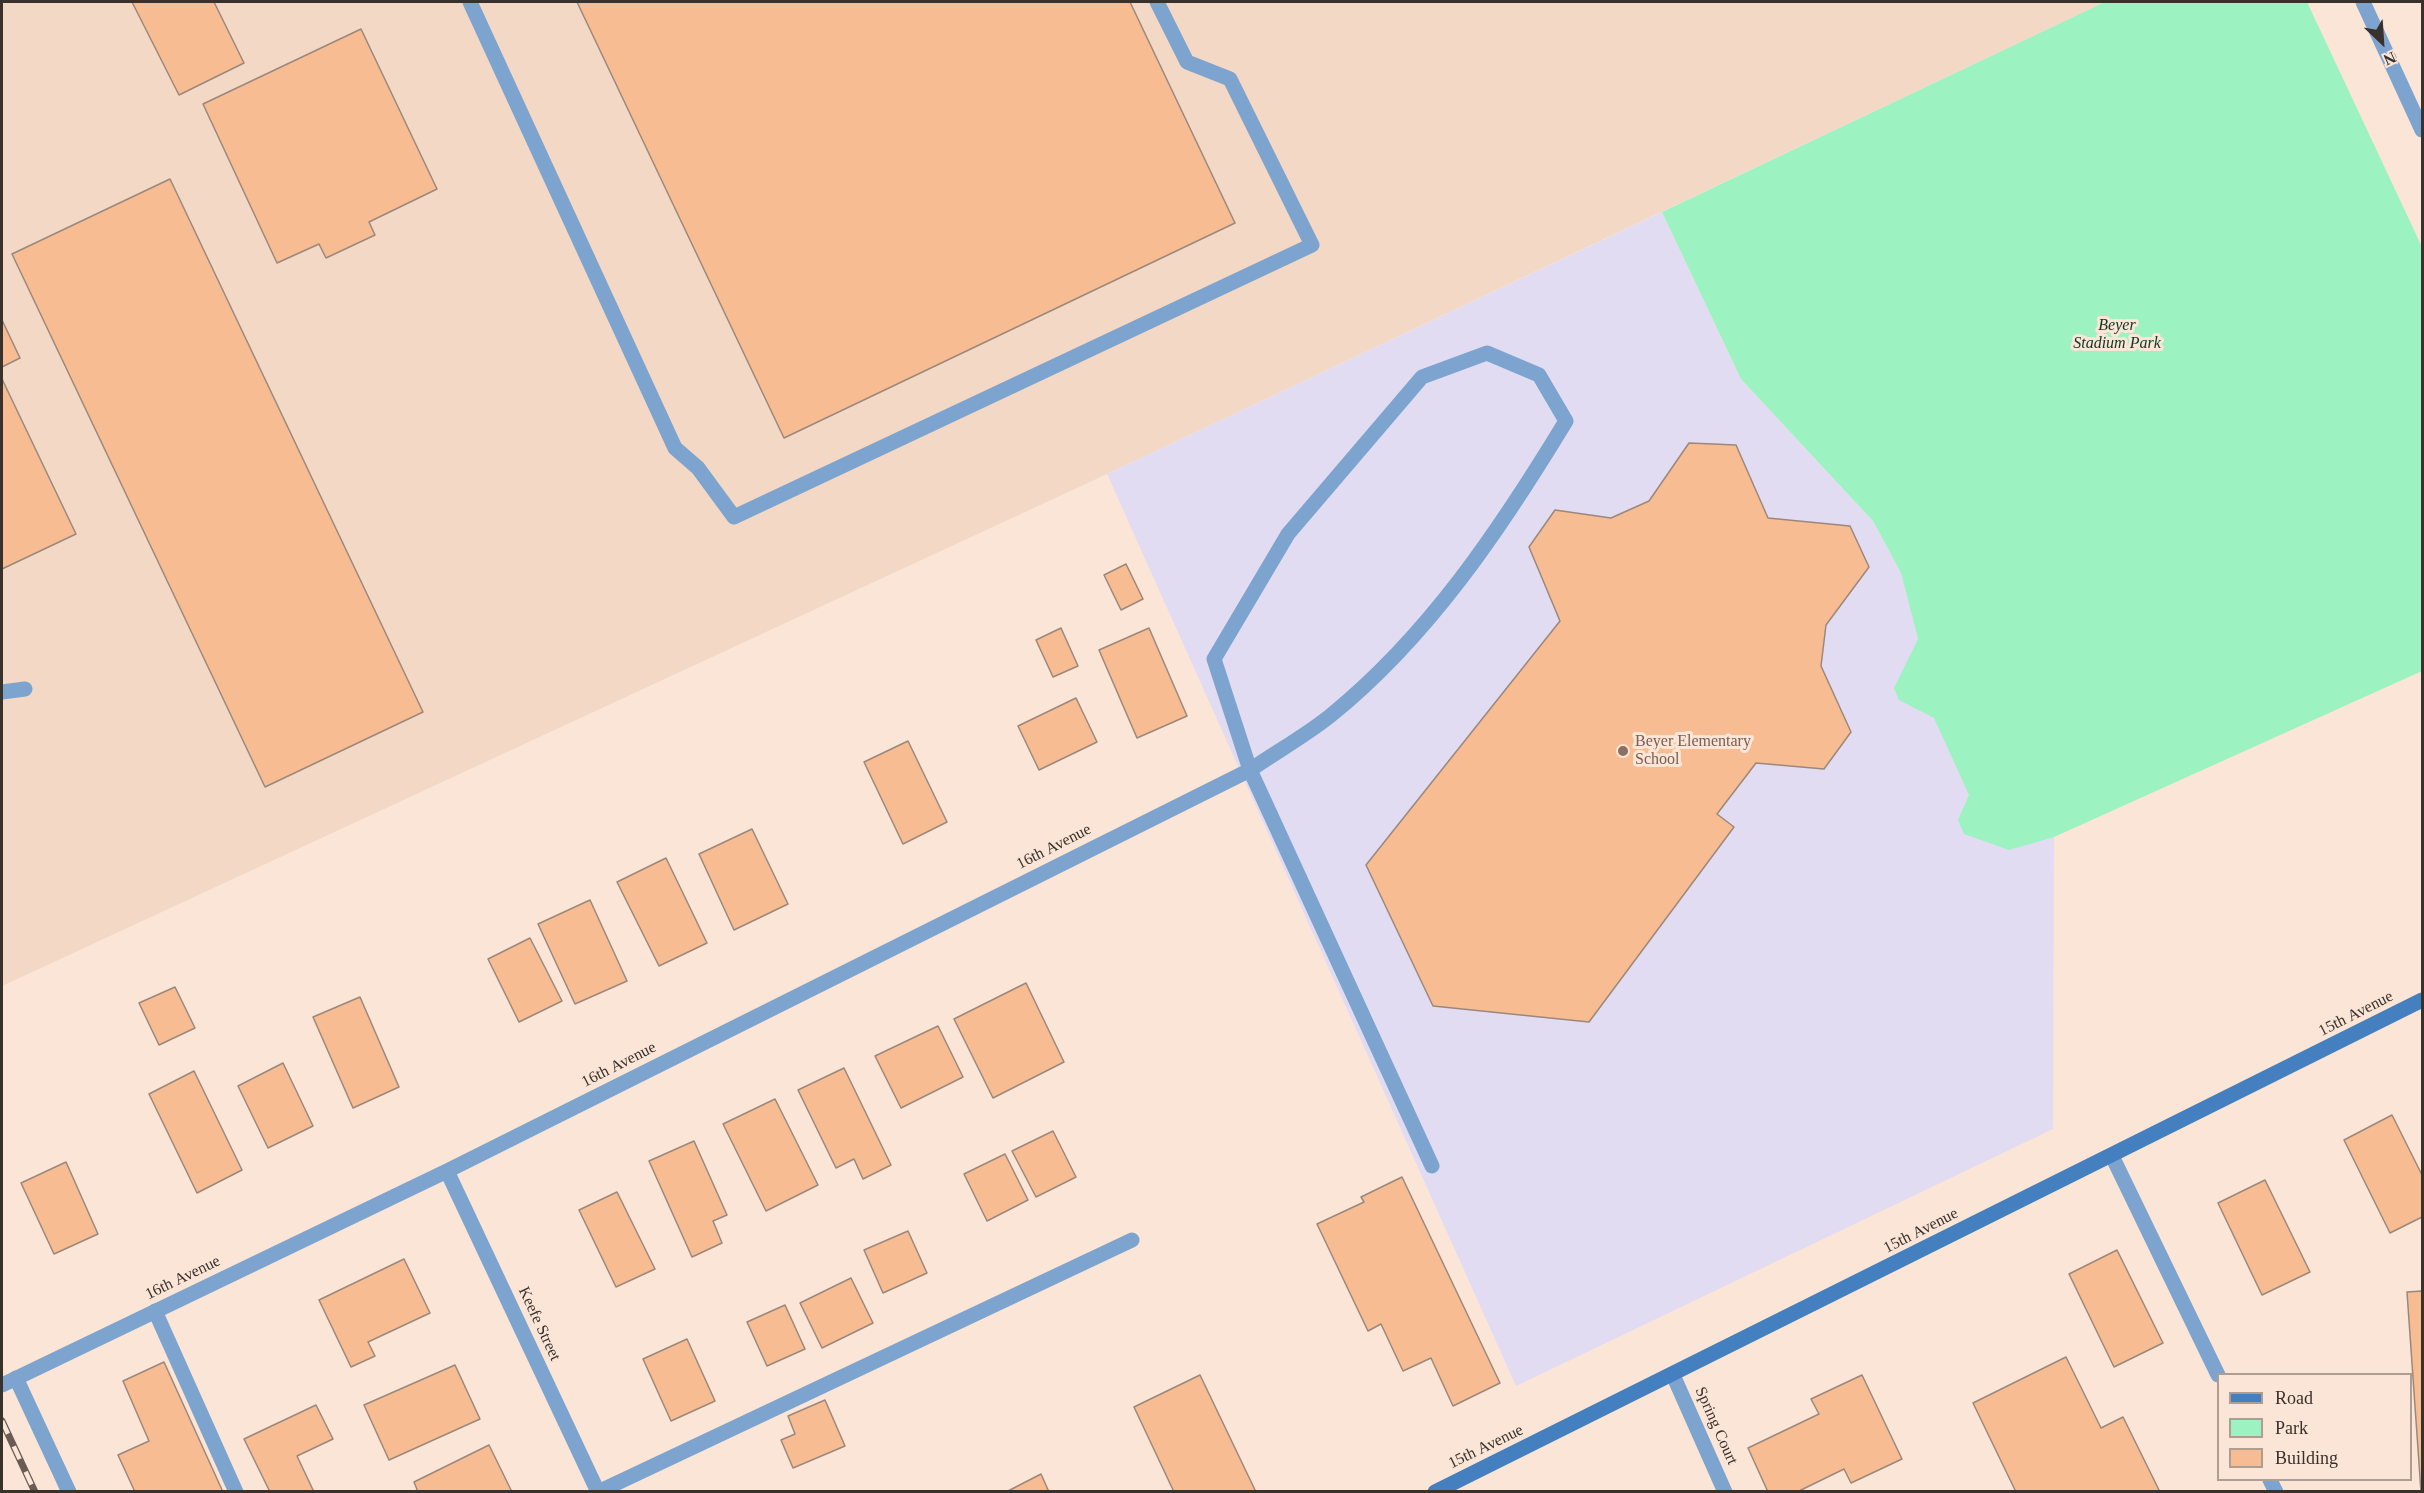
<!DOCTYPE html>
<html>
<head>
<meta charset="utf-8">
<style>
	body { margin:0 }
	#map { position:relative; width:2424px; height:1493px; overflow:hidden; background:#fae5d7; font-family:"Times New Roman",serif }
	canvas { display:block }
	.frame { position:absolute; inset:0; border:3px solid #39312c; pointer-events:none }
	.legend { position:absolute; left:2217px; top:1373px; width:195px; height:108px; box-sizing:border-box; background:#fae5d7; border:2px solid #ad9d93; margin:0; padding:8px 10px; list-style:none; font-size:18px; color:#39312c }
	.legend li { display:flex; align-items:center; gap:12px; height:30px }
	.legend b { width:30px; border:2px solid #ad9d93 }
	.north { position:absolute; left:2352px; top:12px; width:60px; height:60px; -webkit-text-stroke:4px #fae5d7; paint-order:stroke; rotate:155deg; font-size:16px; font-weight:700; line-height:24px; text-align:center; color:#39312c }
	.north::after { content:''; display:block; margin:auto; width:21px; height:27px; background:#39312c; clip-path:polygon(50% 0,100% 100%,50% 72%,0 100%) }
</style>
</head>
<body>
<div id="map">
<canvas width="2424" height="1493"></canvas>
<div class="frame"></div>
<ul class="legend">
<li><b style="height:8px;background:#447fbf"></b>Road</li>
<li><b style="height:16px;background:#9cf2c1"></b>Park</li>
<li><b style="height:16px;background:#f8bc92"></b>Building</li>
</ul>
<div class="north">N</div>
</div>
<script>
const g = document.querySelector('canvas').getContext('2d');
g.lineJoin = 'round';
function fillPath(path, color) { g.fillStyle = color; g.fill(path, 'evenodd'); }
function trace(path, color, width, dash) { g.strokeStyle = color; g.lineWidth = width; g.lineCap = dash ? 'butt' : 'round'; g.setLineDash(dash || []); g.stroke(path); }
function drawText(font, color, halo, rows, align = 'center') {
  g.font = font + ' "Times New Roman",serif'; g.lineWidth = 6; g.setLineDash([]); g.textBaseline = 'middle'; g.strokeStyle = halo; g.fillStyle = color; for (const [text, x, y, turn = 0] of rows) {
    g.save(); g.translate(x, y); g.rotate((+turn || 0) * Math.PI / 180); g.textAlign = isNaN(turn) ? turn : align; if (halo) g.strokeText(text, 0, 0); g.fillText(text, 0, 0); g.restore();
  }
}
fillPath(new Path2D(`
	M2,2h2103l-998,472 -1105,512z`), '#f2d8c5');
fillPath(new Path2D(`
	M1662,212l79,167 132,142 28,52 17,66 136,198 -1,292 -537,257 -409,-912z`), '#e2dcf2');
fillPath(new Path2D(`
	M2105,2h202l115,245v424l-368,166 -45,13 -45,-16 -6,-14 11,-25 -35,-77 -35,-18 -5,-12 24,-49 -17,-66 -28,-52 -132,-142 -79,-167z`), '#9cf2c1');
const building = new Path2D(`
	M132,2h82l30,61 -65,32z
	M577,2h553l105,221 -451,215z
	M361,29l76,160 -68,33 6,13 -49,23 -7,-14 -42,19 -74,-159z
	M170,179l253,533 -158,75 -253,-533z
	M2,320l18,38 -18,9z
	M2,379l74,155 -74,35z
	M1689,443l47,2 32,73 82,8 19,41 -43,58 -5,41 30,66 -27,37 -68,-6 -39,51 17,13 -145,195 -156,-16 -67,-141 194,-244 -31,-74 26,-37 56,8 38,-17z
	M1126,564l17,35 -22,11 -17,-35z
	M1061,628l17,38 -25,11 -17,-37z
	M1149,628l38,88 -50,22 -38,-88z
	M1076,698l21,44 -58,28 -21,-44z
	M908,741l39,81 -44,22 -39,-82z
	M752,829l36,75 -54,26 -35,-76z
	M666,858l41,85 -48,23 -42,-84z
	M590,900l37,81 -52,23 -37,-80z
	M530,938l32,63 -43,21 -31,-63z
	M1026,983l38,79 -71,36 -39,-79z
	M175,987l20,41 -36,17 -20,-42z
	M360,997l39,90 -46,21 -40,-91z
	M938,1026l25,51 -62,31 -26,-52z
	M283,1063l30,63 -45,22 -30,-62z
	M844,1068l47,97 -28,14 -9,-20 -18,9 -38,-78z
	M194,1071l48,99 -45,23 -48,-99z
	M775,1099l43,86 -52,26 -43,-87z
	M2392,1115l30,60v42l-32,16 -46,-93z
	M1053,1131l23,46 -40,20 -24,-46z
	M694,1141l33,74 -14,6 9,22 -30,14 -43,-96z
	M1005,1154l23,46 -41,21 -23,-47z
	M66,1162l32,72 -44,20 -33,-71z
	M1402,1177l98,206 -47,23 -22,-48 -28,13 -22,-47 -13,7 -51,-107 47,-22 -3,-5z
	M2265,1180l45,92 -48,23 -44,-92z
	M617,1192l38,77 -39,18 -37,-77z
	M908,1231l19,42 -44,20 -19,-43z
	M2117,1250l46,93 -49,24 -45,-93z
	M404,1259l26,54 -62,29 7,14 -24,11 -32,-67z
	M851,1278l22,45 -51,25 -22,-45z
	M2422,1291v201h-1l-14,-200z
	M785,1305l20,44 -38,17 -20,-44z
	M687,1339l28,62 -44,20 -28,-62z
	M2066,1357l35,71 22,-11 37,75h-144l-43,-89z
	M164,1362l59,130h-88l-17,-37 31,-14 -26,-60z
	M455,1365l25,54 -91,41 -25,-55z
	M1200,1375l56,117h-82l-40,-85z
	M1862,1375l40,84 -51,24 -7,-14 -47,23h-29l-20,-44 71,-34 -8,-15z
	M825,1400l20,46 -52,22 -12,-28 14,-6 -7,-18z
	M316,1405l17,34 -36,17 17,36h-44l-26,-53z
	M489,1445l23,47h-94l-4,-10z
	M1041,1474l8,18h-43z`);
fillPath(building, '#f8bc92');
trace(building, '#9b887c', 1.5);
trace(new Path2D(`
	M470,2l205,446 23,20 36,49 578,-272 -82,-166 -43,-17 -30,-60
	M2,692l23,-3
	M1250,770c26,-18 55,-34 80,-54 99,-80 171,-188 236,-295l-27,-46 -52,-22 -65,24 -134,157 -74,125 36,111 182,396
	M2112,1156l106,219
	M155,1311l81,181
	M16,1378l53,114
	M2270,1480l6,12
	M598,1492l534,-252`), '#7da3cf', 15);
trace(new Path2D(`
	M447,1171l151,321
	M1673,1375l52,117
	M2,1385l445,-214 803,-401`), '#7da3cf', 15);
trace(new Path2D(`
	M2363,2l59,128`), '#7da3cf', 15);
trace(new Path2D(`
	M1435,1492l987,-492`), '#447fbf', 15);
const rail = new Path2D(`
	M2,1421l33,71`);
trace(rail, '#685c55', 7);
trace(rail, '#fae5d7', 4.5, [14]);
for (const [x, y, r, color] of [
	[1623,751,6,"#8d6e63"]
]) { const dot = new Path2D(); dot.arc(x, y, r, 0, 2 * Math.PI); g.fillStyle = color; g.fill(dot); trace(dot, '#fae5d7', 2); }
drawText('italic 16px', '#0f3623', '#fae5d7', [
	["Beyer",2117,326],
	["Stadium Park",2117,344]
]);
drawText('16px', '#785e54', '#fae5d7', [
	["Beyer Elementary",1635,742],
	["School",1635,760]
], 'left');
drawText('16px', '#39312c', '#fae5d7', [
	["16th Avenue",1054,847,-27],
	["15th Avenue",2356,1014,-27],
	["16th Avenue",619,1065,-27],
	["15th Avenue",1921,1231,-27],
	["16th Avenue",183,1278,-26],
	["Keefe Street",539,1324,65],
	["Spring Court",1716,1426,66],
	["15th Avenue",1486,1447,-26]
]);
</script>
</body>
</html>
